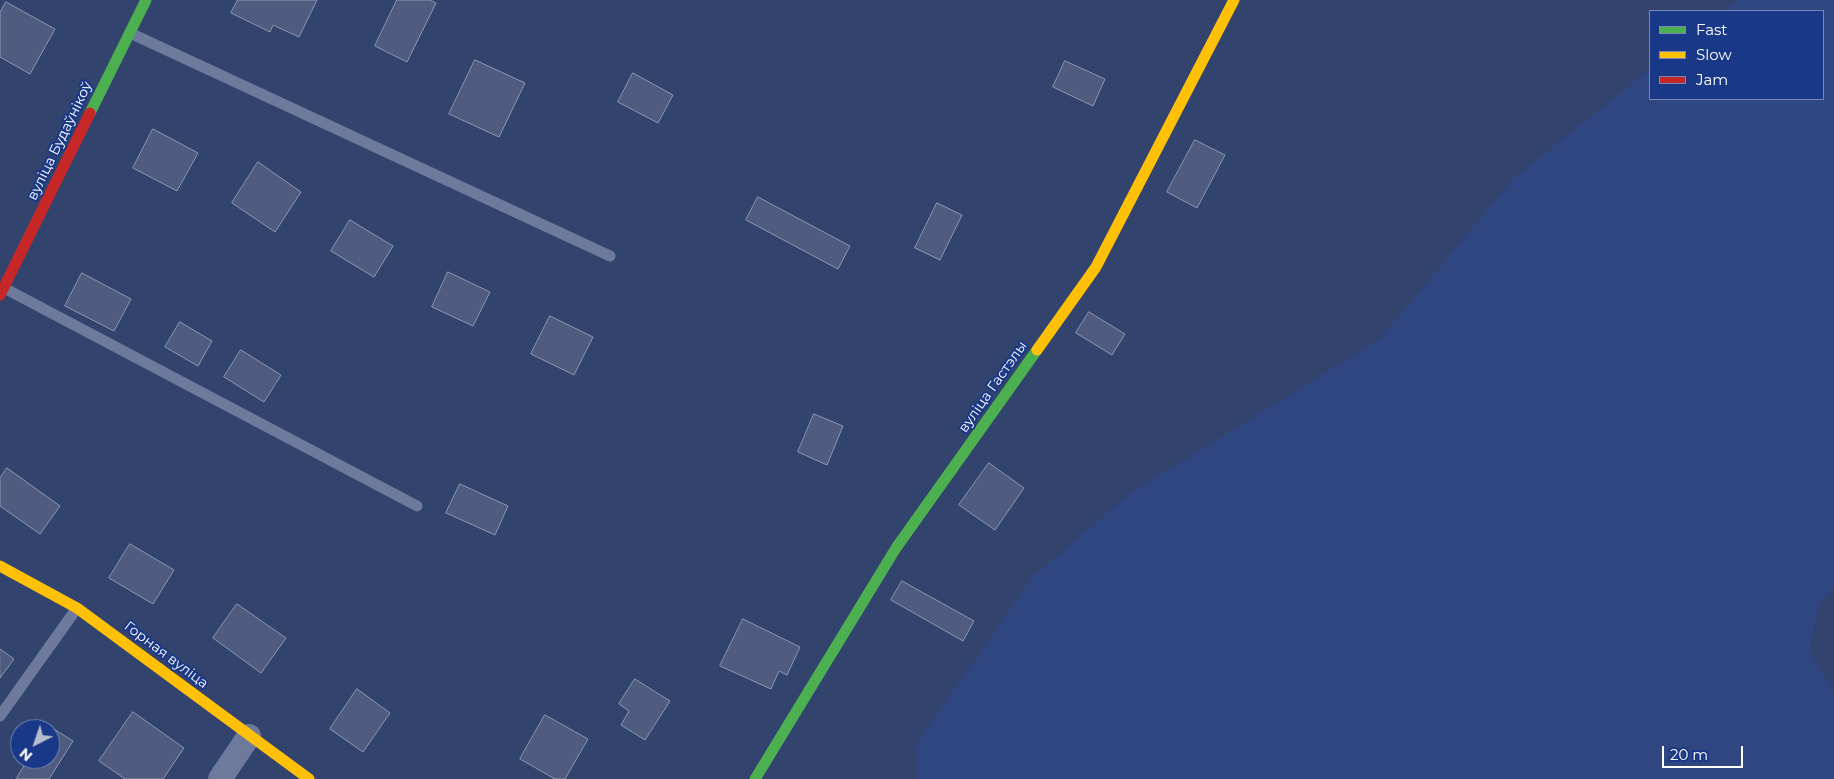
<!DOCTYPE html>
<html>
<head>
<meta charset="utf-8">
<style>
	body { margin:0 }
	#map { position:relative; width:1834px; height:779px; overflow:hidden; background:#32436e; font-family:Montserrat,sans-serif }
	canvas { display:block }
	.legend { position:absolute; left:1649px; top:10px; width:175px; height:90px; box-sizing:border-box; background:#193887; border:1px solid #7588b7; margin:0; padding:6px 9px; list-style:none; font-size:15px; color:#fff }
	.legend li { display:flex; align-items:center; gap:10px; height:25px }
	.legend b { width:25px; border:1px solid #7588b7 }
	.north { position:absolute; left:10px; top:719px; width:50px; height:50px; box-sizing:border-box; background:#193887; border:1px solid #7588b7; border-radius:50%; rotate:221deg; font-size:14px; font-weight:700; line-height:20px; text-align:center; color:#fff }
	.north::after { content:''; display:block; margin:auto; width:18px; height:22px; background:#b7bdcc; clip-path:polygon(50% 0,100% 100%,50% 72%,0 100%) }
	.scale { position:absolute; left:1662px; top:746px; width:81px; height:22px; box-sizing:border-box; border:2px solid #fff; border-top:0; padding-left:6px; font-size:15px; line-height:18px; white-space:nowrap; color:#fff; -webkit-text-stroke:4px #193887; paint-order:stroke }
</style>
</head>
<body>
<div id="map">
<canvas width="1834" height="779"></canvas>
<ul class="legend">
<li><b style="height:6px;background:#4caf50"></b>Fast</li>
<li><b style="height:6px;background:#ffc107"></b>Slow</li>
<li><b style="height:6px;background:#c62828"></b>Jam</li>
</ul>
<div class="north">N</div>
<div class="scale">20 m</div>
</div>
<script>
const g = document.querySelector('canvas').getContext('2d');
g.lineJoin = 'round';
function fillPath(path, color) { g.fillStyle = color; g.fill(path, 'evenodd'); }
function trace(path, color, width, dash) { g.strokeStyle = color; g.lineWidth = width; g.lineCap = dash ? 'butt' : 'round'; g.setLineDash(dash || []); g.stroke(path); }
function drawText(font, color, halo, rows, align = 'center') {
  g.font = font + ' Montserrat,sans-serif'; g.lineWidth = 4; g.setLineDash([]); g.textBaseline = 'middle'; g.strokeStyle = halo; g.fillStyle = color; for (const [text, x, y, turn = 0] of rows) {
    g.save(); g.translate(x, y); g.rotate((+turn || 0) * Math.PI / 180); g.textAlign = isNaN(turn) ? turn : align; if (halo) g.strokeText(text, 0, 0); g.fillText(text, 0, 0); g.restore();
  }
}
fillPath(new Path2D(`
	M1737,0h97v586l-15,19 -10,45 25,42v87h-917l-1,-34 117,-169 99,-84 247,-152 134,-161 137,-110v30h173v-88h-100z`), '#304680');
const building = new Path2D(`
	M238,0h79l-18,37 -26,-12 -3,7 -39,-19z
	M397,0h33l6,3 -29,59 -32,-16z
	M6,2l49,27 -25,45 -30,-17v-44z
	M475,60l50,23 -26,54 -50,-23z
	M1065,61l40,18 -12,27 -40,-19z
	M633,73l40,22 -15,28 -40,-21z
	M153,129l45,24 -21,38 -44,-23z
	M1195,140l30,15 -28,53 -30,-16z
	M258,162l43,30 -26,40 -43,-29z
	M758,197l92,49 -12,23 -92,-49z
	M937,203l25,12 -22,45 -25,-12z
	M350,220l43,26 -19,31 -43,-26z
	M448,272l42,20 -17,34 -41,-19z
	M82,273l49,26 -17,32 -49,-25z
	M1089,312l36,22 -13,21 -36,-22z
	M550,316l43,21 -19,38 -43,-21z
	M180,322l32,19 -14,25 -33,-19z
	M241,350l40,25 -17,27 -40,-25z
	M814,414l29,12 -16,39 -29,-13z
	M989,463l35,25 -29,42 -36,-25z
	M7,468l53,38 -20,28 -40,-28v-28z
	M460,484l48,22 -13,29 -49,-22z
	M130,544l44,26 -21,34 -44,-26z
	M902,581l72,40 -11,20 -72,-41z
	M237,604l49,34 -25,35 -48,-35z
	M743,619l57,28 -13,28 -8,-4 -8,18 -51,-23z
	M0,649l14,10 -14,19z
	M635,679l35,22 -25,39 -24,-15 8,-14 -10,-7z
	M357,689l33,24 -27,39 -33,-23z
	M133,712l51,36 -21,31h-38l-26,-18z
	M545,715l43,24 -23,40h-10l-35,-20z
	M49,726l24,15 -24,38h-33l12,-20h22v-30h-3z`);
fillPath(building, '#4f5c7f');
trace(building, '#8d97b1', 1);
trace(new Path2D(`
	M130,33l480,223
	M4,288l413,218
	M0,716l77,-108`), '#6e7a9c', 11);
trace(new Path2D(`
	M220,779l29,-43`), '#6e7a9c', 24);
trace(new Path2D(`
	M90,113l56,-113
	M755,779l141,-231 141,-198`), '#4caf50', 11);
trace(new Path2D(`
	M1037,350l59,-83 138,-267
	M0,566l77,42 232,171`), '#ffc107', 11);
trace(new Path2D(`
	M0,295l90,-182`), '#c62828', 11);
drawText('14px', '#fff', '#193887', [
	["вуліца Будаўнікоў",60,141,-64],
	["вуліца Гастэлы",993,387,-55],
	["Горная вуліца",166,655,37]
]);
</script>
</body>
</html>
